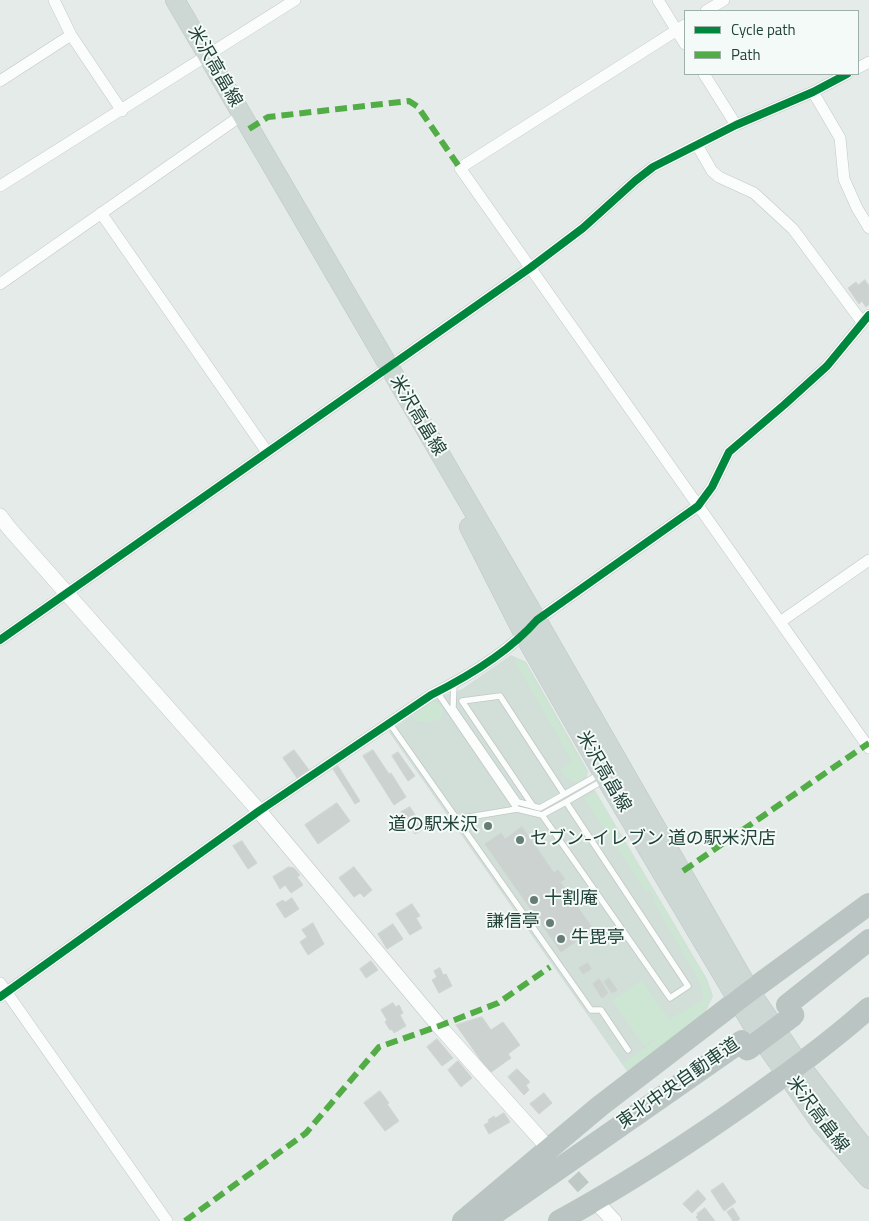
<!DOCTYPE html>
<html>
<head>
<meta charset="utf-8">
<style>
	body { margin:0 }
	#map { position:relative; width:869px; height:1221px; overflow:hidden; background:#e5ebe8; font-family:"Titillium Web",sans-serif }
	canvas { display:block }
	.legend { position:absolute; left:684px; top:10px; width:175px; height:65px; box-sizing:border-box; background:#f4faf7; border:1px solid #9fb0ab; margin:0; padding:6px 9px; list-style:none; font-size:15px; color:#204239 }
	.legend li { display:flex; align-items:center; gap:10px; height:25px }
	.legend b { width:25px; border:1px solid #9fb0ab }
</style>
</head>
<body>
<div id="map">
<canvas width="869" height="1221"></canvas>
<ul class="legend">
<li><b style="height:6px;background:#00873e"></b>Cycle path</li>
<li><b style="height:6px;background:#52ad46"></b>Path</li>
</ul>
</div>
<script>
const g = document.querySelector('canvas').getContext('2d');
g.lineJoin = 'round';
function fillPath(path, color) { g.fillStyle = color; g.fill(path, 'evenodd'); }
function trace(path, color, width, dash) { g.strokeStyle = color; g.lineWidth = width; g.lineCap = dash ? 'butt' : 'round'; g.setLineDash(dash || []); g.stroke(path); }
function drawText(font, color, halo, rows, align = 'center') {
  g.font = font + ' "Titillium Web","Noto Sans JP",sans-serif'; g.lineWidth = 4; g.setLineDash([]); g.textBaseline = 'middle'; g.strokeStyle = halo; g.fillStyle = color; for (const [text, x, y, turn = 0] of rows) {
    g.save(); g.translate(x, y); g.rotate((+turn || 0) * Math.PI / 180); g.textAlign = isNaN(turn) ? turn : align; if (halo) g.strokeText(text, 0, 0); g.fillText(text, 0, 0); g.restore();
  }
}
fillPath(new Path2D(`
	M511,655l15,7 62,109 -1,6 120,202 6,17 -8,17 -76,61 -240,-342 45,-33 28,-10z`), '#d2ded8');
fillPath(new Path2D(`
	M513,658l12,5 62,109 -1,5 -9,6 -10,-4 -7,-10 12,-8z
	M433,701c8,2 15,13 5,19 -5,3 -20,2 -25,-1l1,-4z
	M595,792l111,187 6,17 -8,17 -75,60 -6,-9 45,-34 -24,16 -32,-46 30,-20 32,46 -4,-7 33,-19 -1,-14 -49,-85 2,-2 -5,-9 -4,2 -62,-94z`), '#cde6d4');
const building = new Path2D(`
	M865,280l4,6v18l-3,3 -4,-6 -3,3 -11,-16 8,-6 2,3z
	M294,750l15,20 -12,8 -14,-20z
	M373,750l16,24 2,-1 15,24 -12,8 -31,-49z
	M398,752l17,24 -7,5 -16,-25z
	M338,766l22,35 -5,3 -22,-35z
	M337,803l13,18 -32,23 -13,-19z
	M410,807l14,22 -9,5 -14,-22z
	M522,827l32,46 4,-3 7,9 -5,3 33,47 -32,23 -76,-108 16,-11 4,6z
	M242,841l15,22 -9,6 -15,-23z
	M289,867l5,1 6,7 -3,2 6,8 -12,8 -6,-8 -5,4 -7,-12z
	M354,867l18,23 -8,7 -4,-4 -6,4 -15,-19z
	M292,898l7,11 -14,9 -9,-14 7,-4 2,2z
	M412,904l8,12 -4,2 6,10 -12,7 -14,-21z
	M313,923l11,21 -16,11 -8,-13 7,-5 -5,-7z
	M393,924l10,15 -16,10 -9,-15z
	M371,961l7,9 -12,8 -6,-9z
	M588,963l3,6 -8,5 -4,-6z
	M440,968l3,7 3,-1 6,12 -13,7 -7,-13 5,-3 -3,-6z
	M609,978l8,12 -5,3 -8,-11z
	M599,979l9,14 -6,5 -9,-14z
	M393,1003l3,4 3,-2 4,8 -3,2 6,11 -12,7 -2,-4 -2,1 -5,-8 2,-2 -6,-10z
	M482,1017l9,13 12,-8 17,23 -12,9 3,4 -21,15 -34,-48z
	M437,1039l16,19 -11,8 -15,-19z
	M458,1061l14,17 -11,9 -13,-17z
	M517,1069l13,13 -4,3 3,5 -5,5 -16,-18z
	M380,1091l9,12 -2,1 12,17 -14,10 -21,-28z
	M544,1093l8,10 -13,11 -9,-10z
	M504,1113l6,9 -21,12 -5,-9 5,-3 -1,-2 6,-4 1,2z
	M723,1183l13,19 -12,9 -13,-20z
	M698,1190l8,9 -14,14 -9,-9z
	M705,1208l10,13h-16l-3,-4 2,-2 -1,-1z
	M733,1208l7,11 -3,2h-4l-6,-9z`);
fillPath(building, '#ccd2d0');
trace(building, '#ced4d1', 1);
trace(new Path2D(`
	M558,1159l43,48`), '#bec9c5', 15, [15, 8]);
const service = new Path2D(`
	M454,683l-1,25 65,94 22,6 60,-34
	M437,692l80,117 25,6 24,-13
	M390,724l201,286h10l27,40
	M533,806l-71,-105 38,-5 64,98
	M542,815l128,183 18,-12 -122,-184 38,-22
	M457,819l60,-10`);
const minor = new Path2D(`
	M54,0l17,35 51,76
	M658,0l27,44
	M706,11l18,-11
	M685,25l-225,143 409,580
	M858,68l11,-6
	M704,74l32,51
	M0,81l71,-46
	M813,92l27,46 4,41 13,29 12,20
	M697,145l15,26 7,6 35,16 39,36 69,93
	M0,186l295,-186
	M101,213l166,239
	M0,284l242,-169
	M780,622l89,-62
	M0,640l530,-372 53,-40 52,-47 18,-14 83,-42 77,-33 34,-18
	M0,983l167,238
	M0,997l259,-186 172,-116c36,-18 80,-45 106,-75l161,-114 14,-19 17,-35 55,-47 43,-39 42,-51`);
const tertiary = new Path2D(`
	M0,516l9,12 250,283 180,215 104,116
	M602,1208l12,13`);
const primary = new Path2D(`
	M175,0l362,620 213,371 50,74 69,89
	M469,527l55,108 82,144 132,222 20,33 64,91 47,54`);
const motorway = new Path2D(`
	M787,1005l82,-65
	M463,1221l137,-115 150,-115 119,-87
	M484,1221l258,-180
	M559,1221c60,-33 118,-70 174,-109 47,-33 93,-66 136,-104`);
trace(service, '#c2c8c6', 7);
trace(minor, '#c2c8c6', 12);
trace(tertiary, '#c2c8c6', 16);
trace(primary, '#bcc7c4', 20);
trace(motorway, '#bcc7c4', 22);
trace(service, '#fbfcfc', 5.5);
trace(minor, '#fbfcfc', 11);
trace(tertiary, '#fbfcfc', 15);
trace(primary, '#cdd7d4', 19);
trace(motorway, '#bac4c2', 21);
const motorwayBridge = new Path2D(`
	M747,1050l47,-35`);
trace(motorwayBridge, '#bcc7c4', 22, []);
trace(motorwayBridge, '#bac4c2', 21);
trace(new Path2D(`
	M249,129l19,-12 141,-16 9,6 42,61
	M683,871l186,-128
	M185,1221l121,-88 73,-86 60,-21 59,-23 52,-36`), '#52ad46', 6, [12, 6]);
trace(new Path2D(`
	M0,640l530,-372 53,-40 52,-47 18,-14 83,-42 77,-33 34,-18
	M0,997l259,-186 172,-116c36,-18 80,-45 106,-75l161,-114 14,-19 17,-35 55,-47 43,-39 42,-51`), '#00873e', 8);
for (const [x, y, r, color] of [
	[488,826,5,"#657d76"],
	[520,840,5,"#657d76"],
	[534,900,5,"#657d76"],
	[550,923,5,"#657d76"],
	[561,939,5,"#657d76"]
]) { const dot = new Path2D(); dot.arc(x, y, r, 0, 2 * Math.PI); g.fillStyle = color; g.fill(dot); trace(dot, '#f4faf7', 2); }
drawText('18px', '#204239', '#f4faf7', [
	["米沢高畠線",214,67,60],
	["米沢高畠線",417,416,59],
	["米沢高畠線",603,772,60],
	["東北中央自動車道",679,1084,-35],
	["米沢高畠線",817,1115,53]
]);
drawText('18px', '#204239', '#f4faf7', [
	["道の駅米沢",478,826,"right"],
	["セブン-イレブン 道の駅米沢店",530,840],
	["十割庵",544,900],
	["謙信亭",540,923,"right"],
	["牛毘亭",571,939]
], 'left');
</script>
</body>
</html>
